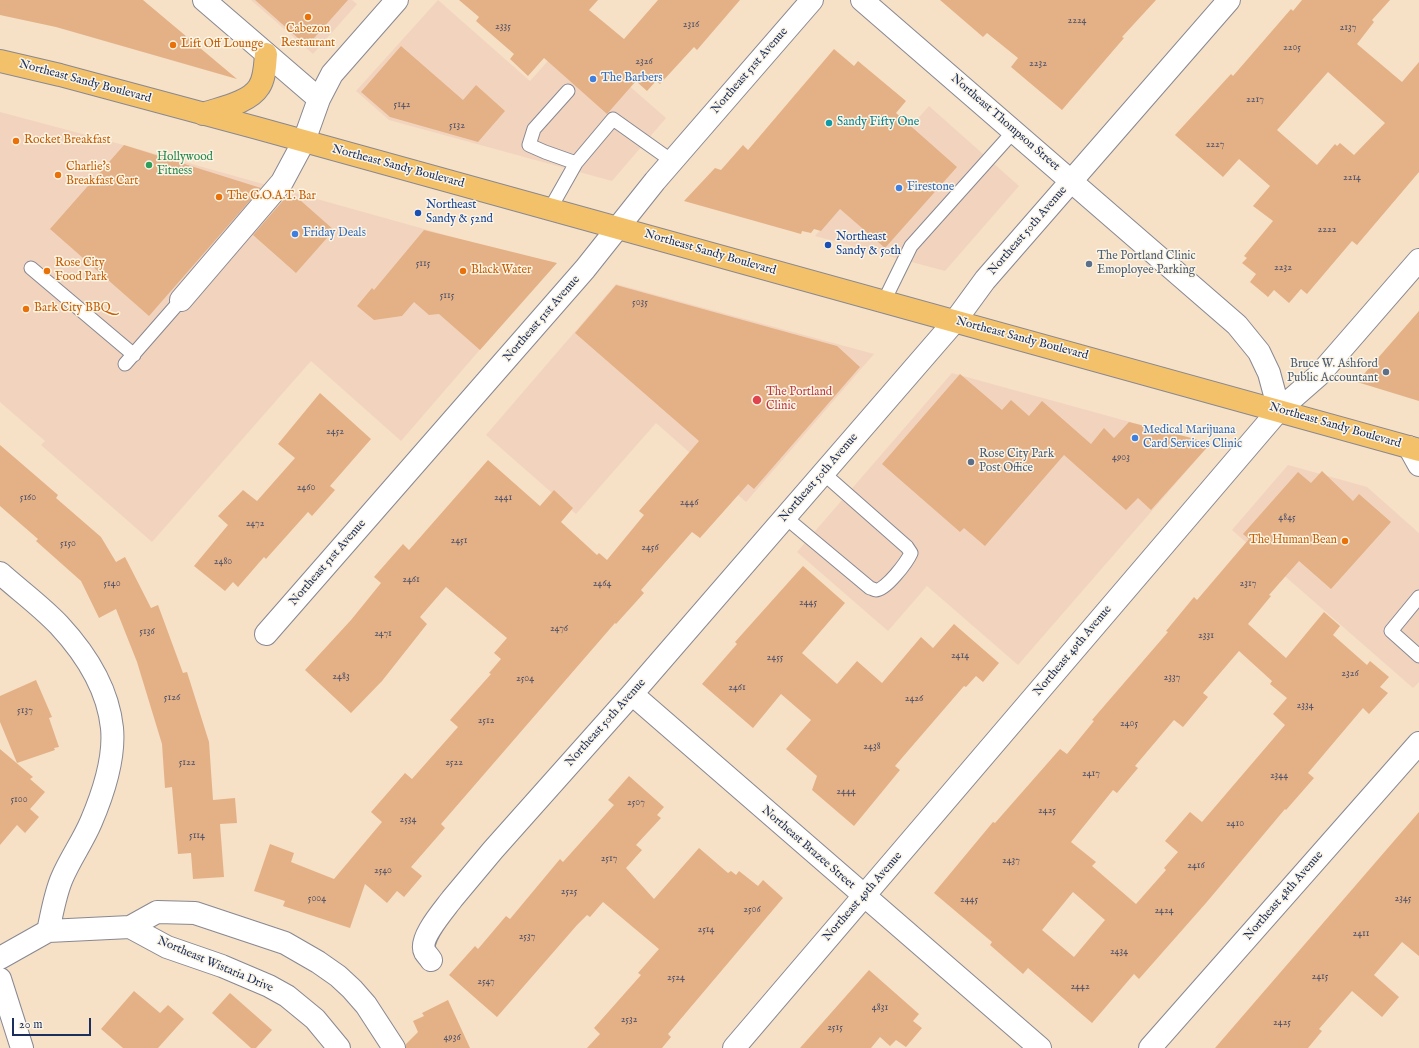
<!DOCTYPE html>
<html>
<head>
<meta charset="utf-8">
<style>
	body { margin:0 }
	#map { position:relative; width:1419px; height:1048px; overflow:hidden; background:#f6e0c6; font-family:"IM FELL English",serif }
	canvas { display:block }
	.scale { position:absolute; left:12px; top:1018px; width:79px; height:18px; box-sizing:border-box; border:2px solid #1b2f5e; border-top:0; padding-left:5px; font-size:12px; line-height:14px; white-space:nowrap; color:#1b2f5e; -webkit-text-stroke:3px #fcf5e5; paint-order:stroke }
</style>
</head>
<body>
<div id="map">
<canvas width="1419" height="1048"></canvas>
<div class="scale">20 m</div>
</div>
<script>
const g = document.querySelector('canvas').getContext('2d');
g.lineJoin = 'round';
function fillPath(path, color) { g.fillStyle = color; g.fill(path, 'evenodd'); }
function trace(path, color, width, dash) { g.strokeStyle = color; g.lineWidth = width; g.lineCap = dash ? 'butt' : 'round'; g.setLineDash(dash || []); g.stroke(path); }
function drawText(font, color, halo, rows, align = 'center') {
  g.font = font + ' "IM FELL English",serif'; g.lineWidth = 3; g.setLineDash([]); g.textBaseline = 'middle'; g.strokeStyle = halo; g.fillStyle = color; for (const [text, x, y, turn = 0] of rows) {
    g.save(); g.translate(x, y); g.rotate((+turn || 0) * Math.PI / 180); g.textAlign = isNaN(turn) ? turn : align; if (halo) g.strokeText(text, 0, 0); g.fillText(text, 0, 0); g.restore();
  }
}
fillPath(new Path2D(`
	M251,0h101l5,4 -44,50z
	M438,0l92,81 41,-46 95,83 -54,63 -223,-61 -33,-29z
	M929,106l90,80 -74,85 -130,-35z
	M0,112l120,32 433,121 -152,176 -90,-80 -159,181 -111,-97 4,-4 -45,-39z
	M616,284l258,70 -128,148 -90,-79 -80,91 -90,-79z
	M952,373l258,71 -192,221 -91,-79 -39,45 -91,-79z
	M1288,465l79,22 52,46v149l-6,6 -181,-158z`), '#f2d4be');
fillPath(new Path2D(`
	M0,0h143l94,79 -181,-52 -56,-12z
	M255,0h93l-41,46z
	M459,0h139l-9,10 35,29 34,-39h82l-43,50 -3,-3 -34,37 -4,-3 -9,10 -11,-10 -29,33 -63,-56 -16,18 -18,-17 4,-5 -38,-33 3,-4z
	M940,0h216l-34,37 2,1 -62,72 -51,-43 7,-9 -31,-25 -4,4z
	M1302,0h88l-18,20 2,2 -17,22 45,38 17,-20v110l-62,73 -5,-4 -45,53 -6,-5 -12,14 -15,-13 -6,7 -18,-15 6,-8 -14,-11 5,-5 -3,-2 29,-35 -20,-15 17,-20 -31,-27 -16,18 -48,-42 56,-61 2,2 58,-67 2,2zM1328,72l57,51 -31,32 -14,-12 -3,3 -2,-2 -18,21 -40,-35z
	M401,46l62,54 13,-15 29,26 -27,31 -88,-25 -29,-25z
	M834,49l20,17 4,-5 48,40 -10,12 61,54 -72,81 -45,-39 -19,22 -7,-2 -3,4 -9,-2 -1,3 -117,-33 31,-33 6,2 22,-25 5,5z
	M124,145l137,43 -112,128 -99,-87z
	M287,196l13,4 34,30 -38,43 -43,-38z
	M424,230l133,33 -77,87 -41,-36 -10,1 -15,-13 -12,14 -28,4 -17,-14 15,-18 2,2z
	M616,285l221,61 23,21 -106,122 -6,-5 -48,54 -8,-6 -51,58 3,3 -28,31 -1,-1 -174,201 4,4 -34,39 11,9 -18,21 -7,-6 -10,12 -22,-19 -15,44 -67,-22 2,-5 -31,-10 16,-47 24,9 -3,9 43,17 48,-57 -11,-10 34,-39 7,6 46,-52 -8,-7 41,-46 -2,-1 12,-14 -7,-6 13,-15 -61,-51 -26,30 7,7 -45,57 -31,32 -46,-43 46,-50 30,-37 -7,-6 29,-33 6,6 79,-90 52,46 14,-16 19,18 -12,14 36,33 2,-2 8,7 37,-45 -5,-4 60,-70 -124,-108z
	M1419,311v90l-62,-19z
	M960,374l42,36 9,-10 18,16 13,-15 49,43 13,-16 10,10 15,-16 82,21 -60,67 -13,-12 -12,12 -62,-55 -79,91 -21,-18 -4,4 -78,-68z
	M320,393l51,46 -41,47 5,4 -23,26 -4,-4 -42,47 -2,-2 -26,30 -5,-5 -8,9 -31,-25 34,-41 -10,-9 25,-26 14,11 38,-43 -17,-14z
	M0,445l58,50 -2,3 45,39 15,25 9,-5 26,51 7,-3 25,68 4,-1 22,70 4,58 22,-2 2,25 -17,1 4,53 -31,2 -2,-26 -13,1 -6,-67 -7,1 -3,-44 -25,-82 -21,-53 -17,9 -18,-37 -45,-40 2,-2 -38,-33z
	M1322,471l31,30 6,-7 32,28 -60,67 -32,-28 -30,34 2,1 -23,28 38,34 38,-46 16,14 -7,9 34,30 3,-4 19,16 -9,10 8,6 -19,21 -6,-6 -55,65 6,5 -28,32 -1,-1 -79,94 -67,76 -5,-5 -42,49 -64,-55 -5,6 -33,-29 2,-3 -58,-49 59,-71 2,1 65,-74 7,5 27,-33 -2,-1 76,-88 -2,-1 28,-34 3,3 52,-61 -6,-5 55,-62 13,11zM1239,651l33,30 -2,3 17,14 -14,16 12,11 -83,97 -12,-10 -25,29 13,11 -14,16 2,2 -30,34 -44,-38 4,-4 -25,-20 42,-52 4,3 21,-25 -3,-2 39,-46 9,7 25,-30 -5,-4zM1073,892l32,28 -31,37 -32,-27z
	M803,566l42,37 -43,50 35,31 20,-23 25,22 39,-46 12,11 21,-24 45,39 -16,19 -7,-6 -10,11 -2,-1 -69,80 5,4 -46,56 -42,-36 5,-14 -31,-27 25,-29 -30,-26 -28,34 -51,-44 35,-40 -2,-2z
	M36,680l16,37 -3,1 10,29 -5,1 1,2 -38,13 -17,-41v-26z
	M0,749l33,28 -3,2 15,13 -15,17 9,8 -14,16 -8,-8 -17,20z
	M629,776l35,31 -7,8 4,3 -25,27 6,5 -16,18 28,31 45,-51 29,25 3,-2 5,4 3,-4 19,15 5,-6 20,18 -115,136 3,3 -9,11h-75l13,-14 -6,-6 47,-53 -3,-2 21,-24 -56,-47 -13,15 -3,-2 -10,10 -80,92 -48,-42 26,-29 3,3 28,-33 4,3 50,-60 3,3 51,-57 -6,-5z
	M1419,812v144l-17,-14 -28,33 25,22 -17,20 -30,-26 -33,38 3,2 -14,17h-93z
	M869,970l50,44 -6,7 9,7 -16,19 -10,-7 -6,6 -10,-9 -9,11h-71z
	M134,991l26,22 8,-8 16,14 -26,29h-35l-22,-19z
	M230,993l42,37 -16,18h-5l-39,-35z
	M448,1000l22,48h-64v-4l12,-12 -5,-11 11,-5 -2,-3z`), '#e4b187');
const service = new Path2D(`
	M568,91l-34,38 -5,16 16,7 31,11
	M550,209l26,-46 37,-44 59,42
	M31,268l103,87
	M884,301l27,-55 103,-115
	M125,364l56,-64
	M785,517l85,71c2,0 4,2 6,2 10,0 31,-28 35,-37l-4,-6 -84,-74
	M1419,597l-28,34 28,25`);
const minor = new Path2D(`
	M204,0l115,99
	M862,0l375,325 22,27 10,21 10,37
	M181,300l101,-118 22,-41 15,-42 13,-25 65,-74
	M1409,447l10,18
	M0,573c19,17 41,33 59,52 26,28 49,64 53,103 3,31 -9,66 -21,94 -8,19 -21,37 -29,56 -7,16 -10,36 -14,53
	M266,634l319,-365 70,-88 157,-181
	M632,694l408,354
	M130,927l27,-15 38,1 90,30 33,19 20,14 14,13 14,16 28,43
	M0,958l48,-27 82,-4 37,20 55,19 47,20 18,10 28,23 24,29
	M431,960c-1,-2 -4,-5 -6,-8 -7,-13 19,-42 27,-53l41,-49 139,-156 323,-373 30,-41 244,-280
	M0,979l22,69
	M734,1048l545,-638 40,-35 100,-115
	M1150,1048l269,-305`);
const primary = new Path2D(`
	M0,61l60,14 197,53 1162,322
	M203,114c17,-6 46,-11 56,-27 6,-9 6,-22 7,-33`);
trace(service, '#888892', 15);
trace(minor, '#888892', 24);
trace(primary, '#888892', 24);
trace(service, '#fff', 13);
trace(minor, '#fff', 22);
trace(primary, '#f4c16b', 22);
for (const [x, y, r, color] of [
	[308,17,4,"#e8710a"],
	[173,45,4,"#e8710a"],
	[593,79,4,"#3f7fe0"],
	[829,123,4,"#0f9aa8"],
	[16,141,4,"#e8710a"],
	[149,165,4,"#2e9e5b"],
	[58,175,4,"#e8710a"],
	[899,188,4,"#3f7fe0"],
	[219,197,4,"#e8710a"],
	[418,213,4,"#1a4fb4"],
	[295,234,4,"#3f7fe0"],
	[828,245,4,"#1a4fb4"],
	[1089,264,4,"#5c6f8a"],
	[47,271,4,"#e8710a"],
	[463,271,4,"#e8710a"],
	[26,309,4,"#e8710a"],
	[1386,372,4,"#5c6f8a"],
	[757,400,5,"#e0444e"],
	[1135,438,4,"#3f7fe0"],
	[971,462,4,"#5c6f8a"],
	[1345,541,4,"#e8710a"]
]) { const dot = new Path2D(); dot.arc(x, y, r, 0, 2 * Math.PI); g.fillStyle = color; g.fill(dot); trace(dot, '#fcf5e5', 1.5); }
drawText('10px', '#4d5068', null, [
	["2224",1077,21],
	["2316",691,25],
	["2335",503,27],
	["2137",1348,28],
	["2205",1292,48],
	["2326",644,62],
	["2232",1038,64],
	["2217",1255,100],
	["5142",402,105],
	["5132",457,126],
	["2227",1215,145],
	["2214",1352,178],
	["2222",1327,230],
	["5115",423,264],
	["2232",1283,268],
	["5115",447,296],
	["5035",640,303],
	["2452",335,432],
	["4903",1121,458],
	["2460",306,488],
	["5160",28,498],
	["2441",503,498],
	["2446",689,503],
	["4845",1287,518],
	["2472",255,524],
	["2451",459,541],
	["5150",68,544],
	["2456",650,548],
	["2480",223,562],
	["2461",411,580],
	["5140",112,584],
	["2464",602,584],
	["2317",1248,584],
	["2445",808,603],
	["2476",559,629],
	["5136",147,632],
	["2471",383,634],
	["2331",1206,636],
	["2414",960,656],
	["2455",775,658],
	["2326",1350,674],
	["2483",341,677],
	["2337",1172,678],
	["2504",525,679],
	["2461",737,688],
	["5126",172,698],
	["2426",914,699],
	["2334",1305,706],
	["5137",25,711],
	["2512",486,721],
	["2405",1129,724],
	["2438",872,747],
	["5122",187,763],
	["2522",454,763],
	["2417",1091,774],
	["2344",1279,776],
	["2444",846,792],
	["5100",19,800],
	["2507",636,803],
	["2425",1047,811],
	["2534",408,820],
	["2410",1235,824],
	["5114",197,836],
	["2517",609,859],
	["2437",1011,861],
	["2416",1196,866],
	["2540",383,871],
	["2525",569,892],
	["5004",317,899],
	["2345",1403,899],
	["2445",969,900],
	["2506",752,910],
	["2424",1164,911],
	["2514",706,930],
	["2411",1361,934],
	["2537",527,937],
	["2434",1119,952],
	["2415",1320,977],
	["2524",676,978],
	["2547",486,982],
	["2442",1080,987],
	["4831",880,1008],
	["2532",629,1020],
	["2425",1282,1023],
	["2515",835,1028],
	["4936",452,1038]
]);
drawText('12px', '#c56008', '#fcf5e5', [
	["Cabezon",308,30,"center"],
	["Restaurant",308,44,"center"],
	["Lift Off Lounge",181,45],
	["Rocket Breakfast",24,141],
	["Charlie's",66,168],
	["Breakfast Cart",66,182],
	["The G.O.A.T. Bar",227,197],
	["Rose City",55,264],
	["Food Park",55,278],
	["Black Water",471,271],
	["Bark City BBQ",34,309],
	["The Human Bean",1337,541,"right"]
], 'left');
drawText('12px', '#1b2f5e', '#fcf5e5', [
	["Northeast 51st Avenue",750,71,-49],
	["Northeast Sandy Boulevard",85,82,15],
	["Northeast Thompson Street",1005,123,41],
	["Northeast Sandy Boulevard",398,167,15],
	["Northeast 50th Avenue",1028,231,-49],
	["Northeast Sandy Boulevard",710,253,16],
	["Northeast 51st Avenue",542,319,-49],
	["Northeast Sandy Boulevard",1022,339,15],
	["Northeast Sandy Boulevard",1335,426,16],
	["Northeast 50th Avenue",819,478,-49],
	["Northeast 51st Avenue",328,563,-49],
	["Northeast 49th Avenue",1073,651,-50],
	["Northeast 50th Avenue",606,723,-48],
	["Northeast Brazee Street",808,848,41],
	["Northeast 48th Avenue",1284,896,-49],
	["Northeast 49th Avenue",863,897,-49],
	["Northeast Wistaria Drive",215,965,23]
]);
drawText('12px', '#366cbe', '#fcf5e5', [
	["The Barbers",601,79],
	["Firestone",907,188],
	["Friday Deals",303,234],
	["Medical Marijuana",1143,431],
	["Card Services Clinic",1143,445]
], 'left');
drawText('12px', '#0d838f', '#fcf5e5', [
	["Sandy Fifty One",837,123]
], 'left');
drawText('12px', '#27864d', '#fcf5e5', [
	["Hollywood",157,158],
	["Fitness",157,172]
], 'left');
drawText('12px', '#164399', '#fcf5e5', [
	["Northeast",426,206],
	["Sandy & 52nd",426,220],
	["Northeast",836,238],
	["Sandy & 50th",836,252]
], 'left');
drawText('12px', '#4e5e75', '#fcf5e5', [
	["The Portland Clinic",1097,257],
	["Emoployee Parking",1097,271],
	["Bruce W. Ashford",1378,365,"right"],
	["Public Accountant",1378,379,"right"],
	["Rose City Park",979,455],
	["Post Office",979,469]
], 'left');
drawText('12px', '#be3a42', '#fcf5e5', [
	["The Portland",766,393],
	["Clinic",766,407]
], 'left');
</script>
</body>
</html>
